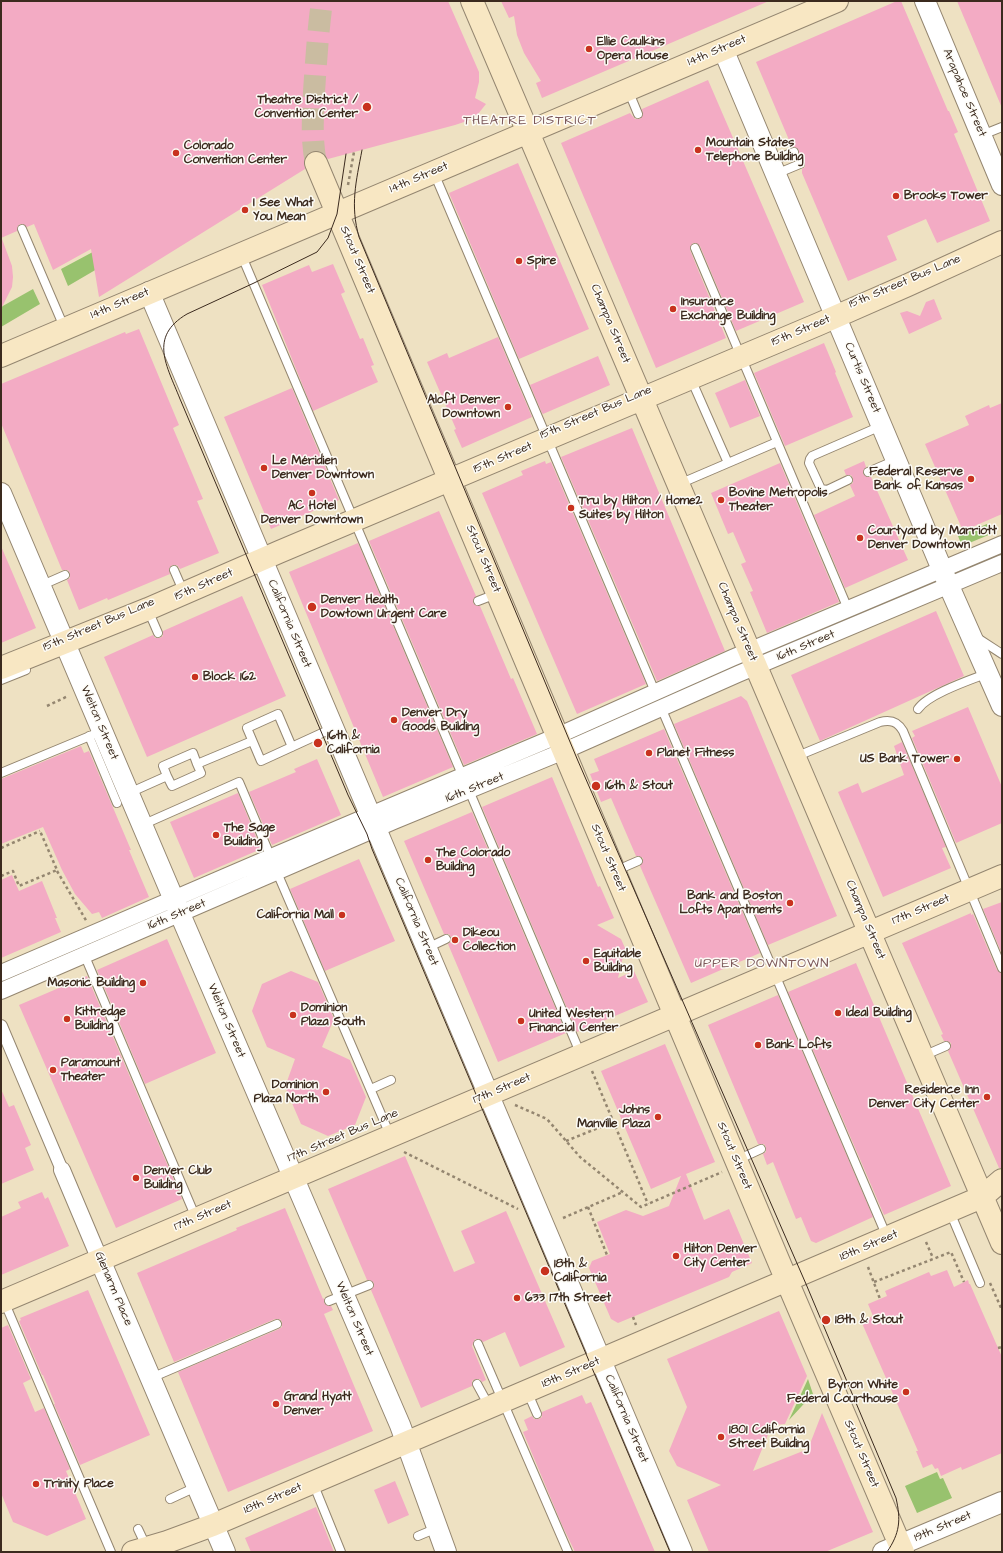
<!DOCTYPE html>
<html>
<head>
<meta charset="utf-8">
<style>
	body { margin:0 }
	#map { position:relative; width:1003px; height:1553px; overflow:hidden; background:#eee1c2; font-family:"Architects Daughter",sans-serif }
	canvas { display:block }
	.frame { position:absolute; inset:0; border:2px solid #3b2a1e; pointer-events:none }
</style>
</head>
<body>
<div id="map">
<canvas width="1003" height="1553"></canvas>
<div class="frame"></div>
</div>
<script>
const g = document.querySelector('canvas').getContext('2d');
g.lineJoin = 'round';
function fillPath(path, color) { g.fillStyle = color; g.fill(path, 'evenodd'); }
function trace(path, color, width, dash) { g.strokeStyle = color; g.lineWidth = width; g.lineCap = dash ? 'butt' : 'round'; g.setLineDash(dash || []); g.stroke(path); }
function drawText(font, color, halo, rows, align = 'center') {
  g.font = font + ' "Architects Daughter",sans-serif'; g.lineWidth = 3; g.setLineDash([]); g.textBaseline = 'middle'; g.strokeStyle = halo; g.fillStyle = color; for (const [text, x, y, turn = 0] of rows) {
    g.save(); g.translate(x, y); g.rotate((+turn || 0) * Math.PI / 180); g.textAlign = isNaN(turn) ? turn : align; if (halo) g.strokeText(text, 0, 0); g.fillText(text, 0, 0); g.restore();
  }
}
fillPath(new Path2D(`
	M104,246l5,16 -41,24 -7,-17z
	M33,289l7,15 -39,23v-20z
	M987,524l4,10 -29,12 -4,-10z
	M808,1379l5,15 -24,26z
	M937,1472l3,7 3,-1 9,20 -35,15 -12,-27z`), '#98c26e');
fillPath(new Path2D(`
	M1,1h447l31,71v10l-4,16 11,6 -8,10 -8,6 -15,5 -127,34 -5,-6 -6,-2 -6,1 -5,4 -2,5 1,8 -206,128 -8,-48 -38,21 -19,-46 -7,3 -4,-3h-3l-3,4v3l-16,7z
	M501,1h268l-227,97 -6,-15 5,-2 -17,-28 -7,-18 -3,-19 -5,2z
	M897,1h4l47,110h1l9,21 -4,2 36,87 -53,22 -11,-24 -39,17 10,24 -49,21 -46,-108v-4l3,-2v-5l-2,-3h-5l-1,-2 2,-4v-3l-4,-3h-3l-36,-85z
	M957,1h45v107z
	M708,80l96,222 -68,29 -36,-85 -4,-3h-3l-3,4v3l36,88 -70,30 -95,-225 69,-30 5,6h5l3,-4 -1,-6z
	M518,163l71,166 -70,30 -70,-166z
	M1,239h1l10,27 1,11 -1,10 -11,22z
	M333,264l12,28 -4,2 19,45 3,-1 11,27 -3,1 7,16 -65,29 -51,-126 47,-20 3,7z
	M934,299l8,20 -33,15 -9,-21 7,-2 13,5 6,-14z
	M139,329l40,96 -6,3 30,71 -6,2 22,52 -39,16 -3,-4h-5l-3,4 1,5 -62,26 -1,-2 -28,12 -12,-30 3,-2v-5l-2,-3h-6l-61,-147v-39l124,-52 1,2z
	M498,337l34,80 -70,31 -8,-18 2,-1 -29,-67 20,-9 2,5z
	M824,343l12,29 -1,1 18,44 -68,29 -31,-73z
	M598,356l12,29 -67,29 -1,-1 -12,-28z
	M745,380l15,36 -30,12 -15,-35z
	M292,388l47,112 -68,29 -47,-112z
	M1002,403v111l-39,17 -38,-87 44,-19 -4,-9 24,-11 1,3z
	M632,428l93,223 -68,30 -96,-224z
	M545,461l1,3 5,-2 95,222 -69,30 -95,-221 41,-18 -2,-4z
	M864,461l2,6 -3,4v3l4,3h4l37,83 -63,28 -31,-73 41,-19 -5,-11 3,-2v-5l-2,-3h-5l-2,-5z
	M780,463l59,139 -72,31 -17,-41 3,-1 -12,-27 5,-2 -13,-30 -5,2 -17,-41z
	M439,511l37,85 -3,4v3l4,3h3l31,73 2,-1 24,56 -73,31 -95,-224z
	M358,543l95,224 -70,30 -94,-225z
	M1,546l35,82 -35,15z
	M242,596l44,100 -139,61 -43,-100 49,-22 2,3h5l3,-2v-5z
	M936,611l28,65 -144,65 -29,-66z
	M741,696l6,5 90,215 -69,29 -94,-221z
	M968,707l34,80v36l-46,20 -44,-105 3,-2 -3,-5z
	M664,729l96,224 -69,30 -51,-117 3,-4v-4l-4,-2h-3l-25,-58 -10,4 -11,-28 9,-3 -5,-12z
	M902,742l44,105 -4,1 9,20 -68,29 -45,-105 20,-9 4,10 42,-18 -10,-29z
	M81,746l3,7 5,-2 42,99h-2l20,47 -47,21 -3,-6 -7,2 -17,-20 -13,-24 -19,-43 -42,17v-65z
	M317,759l24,56 -69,30 -23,-53 47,-20 -2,-3z
	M552,777l46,110 2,-1 14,32 -17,7 24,14 4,9 -7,30 16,-7 14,31 -71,30 -95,-225z
	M238,793l23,56 -67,29 -24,-56z
	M472,812l94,221 -68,29 -50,-118 3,-2v-5l-2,-3h-5l-40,-93z
	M359,859l36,82 -70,30 -35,-82z
	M12,875l7,16 23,-10 15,37h-2l6,14 -60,26v-78z
	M1002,902v52l-19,-45z
	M971,913v2l2,-1 24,56 5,3v195h-3l-51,-117 3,-4v-4l-4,-2h-3l-3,-6 2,-1 -41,-91z
	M167,939l49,114 -71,31 -48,-114z
	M856,963l95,223 -67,29 -96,-223z
	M291,971l27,11 16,37 -12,28 28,13 16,37 -11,28 -27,11 -27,-12 -16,-37 10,-28 -28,-12 -15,-36 10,-27z
	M87,976l95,223 -66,29 -97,-223z
	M778,995l95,222 -57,26 -5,-2 -10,-24 -5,2 -23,-57 -6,3 -4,-11 3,-2v-5l-2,-3h-6l-50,-119z
	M665,1044l50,118 -29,12 18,46 25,-11 23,54 -20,9 -3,5 -111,46 -7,-4 -22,-51 3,-7 18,-7 -13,-32 29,-12 17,6 26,-10 12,-30 -30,13 -50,-118z
	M1,1089l8,18 5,-2 17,40 -6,3 9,22 -33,14z
	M405,1156l49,116 21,-9 -14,-32 45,-20 59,136 -45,20 -15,-35 -22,10 -4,-3h-4l-3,7 14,34 -4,2 -2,-3h-5l-3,2v5l-51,22 -50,-118 3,-4v-3l-4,-3h-3l-39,-91z
	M42,1192l3,7 3,-2 21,49 -68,29v-58l20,-9 -3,-6z
	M285,1208l38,91 1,-1v5l4,3h3l2,4 -9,4 49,117 -145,61 -50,-120 101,-43 3,-2v-5l-2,-3h-5l-101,43 -37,-89 100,-43 -1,-2z
	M947,1270l7,17 14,-7 1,4h1l32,73v96l-40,17 -1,-3 -20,9 -3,-8 -3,1 -3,-5 -9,4 -7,-17h2l-57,-130 12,-5 -5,-12 19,-8 -2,-5 44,-19 2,4z
	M88,1290l62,145 -70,30 -26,-61h1l-7,-17 -5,-12h-1l-23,-54 2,-1 -1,-2z
	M779,1311l28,65 -22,48 -13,1 -19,46 55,-22 14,-36 51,119 -48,20h-116l-22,-52 34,-15 -44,-19 -8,-15 18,-44 -20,-48z
	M8,1325l23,54 -8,4 12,29 9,-4 26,61 -4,2 20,48 -39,17 -34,-14 -12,-29v-165z
	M582,1395l4,9 5,-2 64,150h-80l-13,-27 -39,-93 5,-2 -4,-10 8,-4 2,3h5l3,-2v-5z
	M395,1481l14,34 -21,9 -14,-34z
	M316,1507l18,45h-83l-6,-14z`), '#f3abc4');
trace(new Path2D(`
	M316,163c-5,-24 -3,-47 -2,-71 2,-30 4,-61 8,-91`), '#cabca1', 22, [22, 11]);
const service = new Path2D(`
	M628,90l10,24
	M982,135l20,-8
	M771,161l23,-9
	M434,173l222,521
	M776,174l24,-10
	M22,229l42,98
	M695,248l153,361
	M241,254l222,523
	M691,379l37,84
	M868,472l28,-12
	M848,480l-21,10 -6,-1 -12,-26 1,-4 2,-3 69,-30
	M679,484l98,-42
	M174,570l10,23
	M40,586l25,-11
	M478,601l18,-7
	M148,610l10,23
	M976,637l26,17
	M1,680l25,-10
	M660,705l227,532
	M918,709c10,-15 52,-29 70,-36
	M89,736l28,67
	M292,747l-14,-33 -31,14 14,33 72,-33
	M795,757l85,-35c11,-3 18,0 23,9l99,237
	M1,773l101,-42
	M167,776l-4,-10 30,-13 4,11
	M468,788l113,267
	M129,793l38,-17 5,10 29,-13 -4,-9 55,-23
	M142,825l97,-43 33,78
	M276,870l114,265
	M615,871l23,-10
	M427,948l19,-9
	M84,954l112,264
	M923,1056l23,-10
	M371,1089l20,-9
	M737,1160l24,-11
	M950,1212l30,71
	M4,1301l107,251
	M329,1301l40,-16
	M478,1344l90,208
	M151,1378l126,-54
	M477,1384l12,22
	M527,1391l10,23
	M313,1483l28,69
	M170,1499l26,-12
	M138,1529l8,17
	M418,1536l19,-8`);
const pedestrian = new Path2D(`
	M1,1026l61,144`);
const minor = new Path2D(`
	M1,973l270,-116 286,-121 175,-78 270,-114
	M1,991l393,-170 170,-70 174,-77 264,-111
	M62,1170l38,90`);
const tertiary = new Path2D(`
	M925,1l77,184
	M723,49l226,537 53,120
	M149,292l533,1260
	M1,493l179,421 220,511 46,127
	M100,1260l125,292
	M883,1552l119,-50`);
const secondary = new Path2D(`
	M472,1l530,1242
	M316,163l471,1118 116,271
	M1,356l836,-355
	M1,668l147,-59 131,-57 540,-228 89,-39 94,-43
	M1,1302l1001,-426
	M133,1552l34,-10 46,-17 769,-328 20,-17`);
trace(service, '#948670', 10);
trace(pedestrian, '#948670', 14);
trace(minor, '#948670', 18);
trace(tertiary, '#948670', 22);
trace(secondary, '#948670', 24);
trace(new Path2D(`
	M348,185l6,-33
	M47,706l21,-10
	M1,848l39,-17
	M57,871l30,51
	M592,1071l56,133
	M515,1105l32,14 33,38 61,50 81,-35
	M566,1141l47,-19
	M404,1152l114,57
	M588,1207l19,48
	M563,1218l60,-26
	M926,1242l7,16
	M868,1267l12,32
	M874,1282l77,-30 13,30
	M990,1283l12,27
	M633,1317l3,8
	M829,1320l1,-1
	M998,1348l4,-1`), '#948670', 2.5, [3, 3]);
trace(service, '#fff', 8);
trace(pedestrian, '#fff', 12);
trace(minor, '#fff', 16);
trace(tertiary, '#fff', 20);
trace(secondary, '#f8e7c3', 22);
trace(new Path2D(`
	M362,150c-6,32 -12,55 -3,87l219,524 228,523 90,214c5,22 4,35 -9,54
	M346,154l-9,60 -9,24 -11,14 -63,31 -67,31c-39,23 -20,52 -7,85l168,396 19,39 5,15 298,703`), '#3b2a1e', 1);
trace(new Path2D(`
	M1,876l12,-5 6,15 38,-16 -17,-39`), '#948670', 2.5, [3, 3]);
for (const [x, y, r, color] of [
	[589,49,4,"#c8321e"],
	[367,107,5,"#c8321e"],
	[698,150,4,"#c8321e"],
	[176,153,4,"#c8321e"],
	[896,196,4,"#c8321e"],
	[245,210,4,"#c8321e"],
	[519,261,4,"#c8321e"],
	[673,309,4,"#c8321e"],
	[508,407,4,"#c8321e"],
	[264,468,4,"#c8321e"],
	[971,479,4,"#c8321e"],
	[312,493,4,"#c8321e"],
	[721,500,4,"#c8321e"],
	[571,508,4,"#c8321e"],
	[860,538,4,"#c8321e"],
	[312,607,5,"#c8321e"],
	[195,677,4,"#c8321e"],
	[394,720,4,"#c8321e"],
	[318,743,5,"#c8321e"],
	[649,753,4,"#c8321e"],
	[957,759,4,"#c8321e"],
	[596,786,5,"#c8321e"],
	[216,835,4,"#c8321e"],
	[428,860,4,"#c8321e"],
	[790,903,4,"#c8321e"],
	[342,915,4,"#c8321e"],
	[455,940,4,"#c8321e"],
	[586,961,4,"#c8321e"],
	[143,983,4,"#c8321e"],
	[838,1013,4,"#c8321e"],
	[293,1015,4,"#c8321e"],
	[67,1019,4,"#c8321e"],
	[521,1021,4,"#c8321e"],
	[758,1045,4,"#c8321e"],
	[53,1070,4,"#c8321e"],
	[326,1092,4,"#c8321e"],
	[987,1097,4,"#c8321e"],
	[658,1117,4,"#c8321e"],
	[136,1178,4,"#c8321e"],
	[676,1256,4,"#c8321e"],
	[545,1271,5,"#c8321e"],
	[517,1298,4,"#c8321e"],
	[826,1320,5,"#c8321e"],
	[906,1392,4,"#c8321e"],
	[276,1404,4,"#c8321e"],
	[721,1437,4,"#c8321e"],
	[36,1484,4,"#c8321e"]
]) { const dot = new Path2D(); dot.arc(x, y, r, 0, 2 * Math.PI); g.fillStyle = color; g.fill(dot); trace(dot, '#fdfcf7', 1.5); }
drawText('bold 12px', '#3b2a1e', '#fdfcf7', [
	["Ellie Caulkins",597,42],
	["Opera House",597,56],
	["Theatre District /",358,100,"right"],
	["Convention Center",358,114,"right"],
	["Mountain States",706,143],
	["Telephone Building",706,157],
	["Colorado",184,146],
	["Convention Center",184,160],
	["Brooks Tower",904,196],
	["I See What",253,203],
	["You Mean",253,217],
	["Spire",527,261],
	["Insurance",681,302],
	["Exchange Building",681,316],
	["Aloft Denver",500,400,"right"],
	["Downtown",500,414,"right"],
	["Le Méridien",272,461],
	["Denver Downtown",272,475],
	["Federal Reserve",963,472,"right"],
	["Bank of Kansas",963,486,"right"],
	["Bovine Metropolis",729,493],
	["Theater",729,507],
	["Tru by Hilton / Home2",579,501],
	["Suites by Hilton",579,515],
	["AC Hotel",312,506,"center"],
	["Denver Downtown",312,520,"center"],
	["Courtyard by Marriott",868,531],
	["Denver Downtown",868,545],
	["Denver Health",321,600],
	["Dowtown Urgent Care",321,614],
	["Block 162",203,677],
	["Denver Dry",402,713],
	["Goods Building",402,727],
	["16th &",327,736],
	["California",327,750],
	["Planet Fitness",657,753],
	["US Bank Tower",949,759,"right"],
	["16th & Stout",605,786],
	["The Sage",224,828],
	["Building",224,842],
	["The Colorado",436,853],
	["Building",436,867],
	["Bank and Boston",782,896,"right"],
	["Lofts Apartments",782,910,"right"],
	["California Mall",334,915,"right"],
	["Dikeou",463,933],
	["Collection",463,947],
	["Equitable",594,954],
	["Building",594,968],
	["Masonic Building",135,983,"right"],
	["Dominion",301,1008],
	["Plaza South",301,1022],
	["Kittredge",75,1012],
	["Building",75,1026],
	["Ideal Building",846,1013],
	["United Western",529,1014],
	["Financial Center",529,1028],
	["Bank Lofts",766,1045],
	["Paramount",61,1063],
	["Theater",61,1077],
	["Dominion",318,1085,"right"],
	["Plaza North",318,1099,"right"],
	["Residence Inn",979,1090,"right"],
	["Denver City Center",979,1104,"right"],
	["Johns",650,1110,"right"],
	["Manville Plaza",650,1124,"right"],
	["Denver Club",144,1171],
	["Building",144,1185],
	["Hilton Denver",684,1249],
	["City Center",684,1263],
	["18th &",554,1264],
	["California",554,1278],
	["633 17th Street",525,1298],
	["18th & Stout",835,1320],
	["Byron White",898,1385,"right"],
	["Federal Courthouse",898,1399,"right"],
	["Grand Hyatt",284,1397],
	["Denver",284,1411],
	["1801 California",729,1430],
	["Street Building",729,1444],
	["Trinity Place",44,1484]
], 'left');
drawText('12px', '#3b2a1e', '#fdfcf7', [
	["14th Street",717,51,-23],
	["Arapahoe Street",964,93,67],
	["14th Street",419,178,-23],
	["Stout Street",357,260,67],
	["15th Street Bus Lane",905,282,-23],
	["14th Street",120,304,-23],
	["Champa Street",610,324,67],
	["15th Street",801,331,-23],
	["Curtis Street",862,378,67],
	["15th Street Bus Lane",596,413,-23],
	["15th Street",503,458,-23],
	["Stout Street",483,559,67],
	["15th Street",204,585,-24],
	["Champa Street",737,622,67],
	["California Street",289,624,67],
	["15th Street Bus Lane",99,625,-23],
	["16th Street",806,646,-23],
	["Welton Street",99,723,67],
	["16th Street",475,788,-22],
	["Stout Street",608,858,67],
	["17th Street",921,910,-23],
	["16th Street",177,915,-23],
	["Champa Street",865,920,67],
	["California Street",416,922,67],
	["Welton Street",226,1021,67],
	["17th Street",502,1089,-23],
	["17th Street Bus Lane",343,1136,-23],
	["Stout Street",734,1156,67],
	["17th Street",203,1216,-23],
	["18th Street",869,1246,-23],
	["Glenarm Place",113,1289,67],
	["Welton Street",354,1319,67],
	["18th Street",571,1373,-23],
	["California Street",626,1419,67],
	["Stout Street",861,1454,67],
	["18th Street",273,1499,-23],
	["19th Street",943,1527,-23]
]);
g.letterSpacing = '1px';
drawText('13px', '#7b5758', '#fdfcf7', [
	["THEATRE DISTRICT",530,121],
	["UPPER DOWNTOWN",762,964]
]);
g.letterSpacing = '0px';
</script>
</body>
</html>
